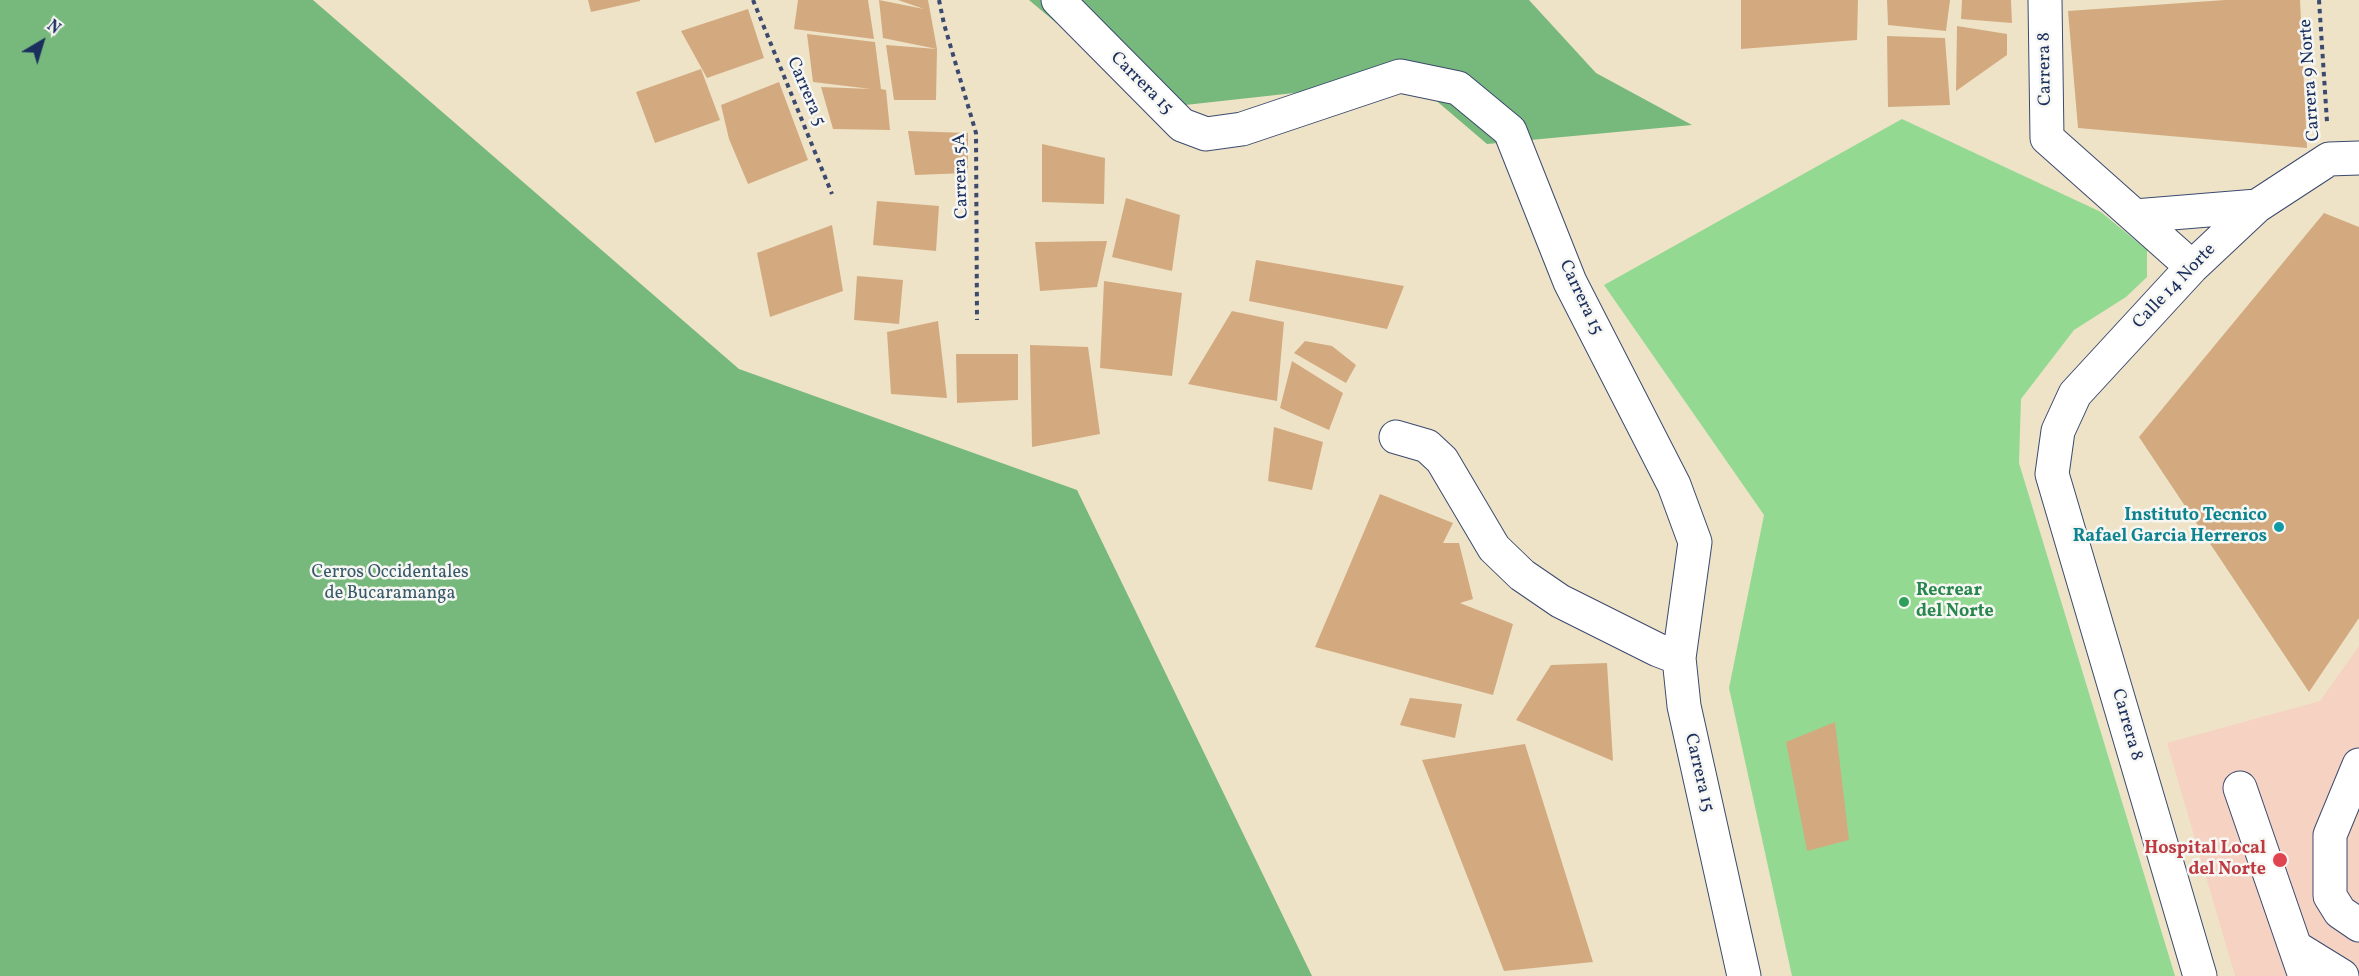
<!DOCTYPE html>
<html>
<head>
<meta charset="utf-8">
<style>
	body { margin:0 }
	#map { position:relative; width:2359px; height:976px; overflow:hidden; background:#eee3c7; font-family:Vollkorn,serif }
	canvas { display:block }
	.north { position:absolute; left:12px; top:12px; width:60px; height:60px; -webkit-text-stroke:4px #f6f6f2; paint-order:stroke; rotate:38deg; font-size:16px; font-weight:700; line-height:24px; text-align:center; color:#1b2f5e }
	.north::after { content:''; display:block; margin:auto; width:21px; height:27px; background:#1b2f5e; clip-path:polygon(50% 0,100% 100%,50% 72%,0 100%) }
</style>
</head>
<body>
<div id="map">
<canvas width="2359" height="976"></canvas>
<div class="north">N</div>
</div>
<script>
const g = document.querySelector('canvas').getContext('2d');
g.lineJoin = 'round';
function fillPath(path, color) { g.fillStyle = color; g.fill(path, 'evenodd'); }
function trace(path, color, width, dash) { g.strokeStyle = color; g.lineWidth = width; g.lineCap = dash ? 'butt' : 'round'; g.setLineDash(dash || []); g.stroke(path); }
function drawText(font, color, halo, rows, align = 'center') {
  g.font = font + ' Vollkorn,serif'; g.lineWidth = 5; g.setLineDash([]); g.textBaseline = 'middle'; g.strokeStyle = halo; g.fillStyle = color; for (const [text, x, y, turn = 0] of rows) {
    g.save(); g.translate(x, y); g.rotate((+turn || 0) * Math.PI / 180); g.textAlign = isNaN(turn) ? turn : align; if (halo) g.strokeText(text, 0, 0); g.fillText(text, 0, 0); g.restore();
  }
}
fillPath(new Path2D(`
	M2359,646v330h-124l-68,-233 153,-42z`), '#f6d2c3');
fillPath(new Path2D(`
	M1902,119l199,93 46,38v27l-21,20 -52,33 -53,69 -2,64 156,513h-383l-63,-288 35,-173 -160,-230z`), '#94d992');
fillPath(new Path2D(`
	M0,0h313l426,369 338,121 235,486h-1312z
	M1029,0h500l67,73 96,52 -205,19 -75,-64 -254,28z`), '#77b97c');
fillPath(new Path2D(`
	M588,0h52v1l-49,11z
	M798,0h70l6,39 -80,-10z
	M879,0l45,9 -26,-9h30l9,49 -54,-11z
	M1741,0h117l-1,40 -116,9z
	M1887,0h63l-4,31 -58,-6z
	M1962,0h49l1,23 -51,-4z
	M2225,0h75l7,148 -229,-20 -10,-117z
	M748,9l16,49 -57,20 -26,-47z
	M1957,26l50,8v21l-51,36z
	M807,34l68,8 6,47 5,1 4,40 -57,-1 -12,-42 50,2 -58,-7z
	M1887,36l58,2 5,67 -62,2z
	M886,45l51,4 -1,51h-42z
	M701,69l19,51 -65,23 -19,-51z
	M779,82l29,78 -60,24 -19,-45 -8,-34z
	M908,131l60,2v40l-53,2z
	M1042,144l63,14 -1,46 -62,-2z
	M1126,198l54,17 -8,56 -60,-14z
	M877,201l62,5 -3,45 -63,-6z
	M2324,213l35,14v391l-50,74 -170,-255z
	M832,225l11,66 -73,26 -13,-64z
	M1107,241l-10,46 -57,4 -5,-49z
	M1256,260l148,26 -17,43 -138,-28z
	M857,276l46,4 -4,44 -45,-4z
	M1104,281l78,12 -10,83 -72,-8z
	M1232,311l52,11 -7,79 -89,-17z
	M938,321l9,77 -56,-4 -4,-62z
	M1305,341l27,5 24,19 -10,18 -52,-30z
	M1030,345l58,2 12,87 -68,13z
	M956,354h62v46l-61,3z
	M1292,361l51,32 -14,37 -49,-22z
	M1274,427l49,15 -11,48 -44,-9z
	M1380,494l73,29 -10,20h16l14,56 -13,4 53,21 -20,71 -178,-48z
	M1607,663l6,98 -97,-41 35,-55z
	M1410,698l52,6 -7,34 -55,-13z
	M1835,722l14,118 -42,11 -21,-109z
	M1525,744l68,218 -89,9 -82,-211z`), '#d3aa80');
const minor = new Path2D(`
	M1058,0l124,125 24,9 36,-5 158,-53 58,12 52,43 60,151 104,203 21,57 -16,116 5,48 60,270
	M2045,0l2,138 145,129
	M2135,216l122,-10
	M1396,437l31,9 15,14 52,88 28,27 38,26 98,49 21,8
	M2359,765l-29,70v61l10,16 19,13
	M2240,788l65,188
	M2295,947l47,29
	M2200,976l-148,-502 6,-43 17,-37 117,-127 65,-61 72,-47 30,-1`);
trace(minor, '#3b4a6e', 35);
trace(new Path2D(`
	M753,0l79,194
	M939,0l5,24 32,109 1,187
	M2319,0l8,122`), '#3b4a6e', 4, [4.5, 4.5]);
trace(minor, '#fff', 33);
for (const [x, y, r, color] of [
	[2279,527,6,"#0f9aa8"],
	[1904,602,6,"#2e9e5b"],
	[2280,860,8,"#e0444e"]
]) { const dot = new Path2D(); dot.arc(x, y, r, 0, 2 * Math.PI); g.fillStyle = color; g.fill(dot); trace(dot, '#f6f6f2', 2); }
drawText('18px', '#1b2f5e', '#f6f6f2', [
	["Carrera 8",2046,69,-91],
	["Carrera 9 Norte",2311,80,-94],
	["Carrera 15",1141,84,45],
	["Carrera 5",805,92,67],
	["Carrera 5A",962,176,-92],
	["Calle 14 Norte",2175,287,-46],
	["Carrera 15",1580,298,65],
	["Carrera 8",2126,725,74],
	["Carrera 15",1698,773,77]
]);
drawText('bold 18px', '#0d838f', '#f6f6f2', [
	["Instituto Tecnico",2267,517],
	["Rafael Garcia Herreros",2267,538]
], 'right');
drawText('18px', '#395a6b', '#f6f6f2', [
	["Cerros Occidentales",390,574],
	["de Bucaramanga",390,595]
]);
drawText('bold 18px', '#27864d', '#f6f6f2', [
	["Recrear",1916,592],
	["del Norte",1916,613]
], 'left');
drawText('bold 18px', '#be3a42', '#f6f6f2', [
	["Hospital Local",2266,850],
	["del Norte",2266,871]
], 'right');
</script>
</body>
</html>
